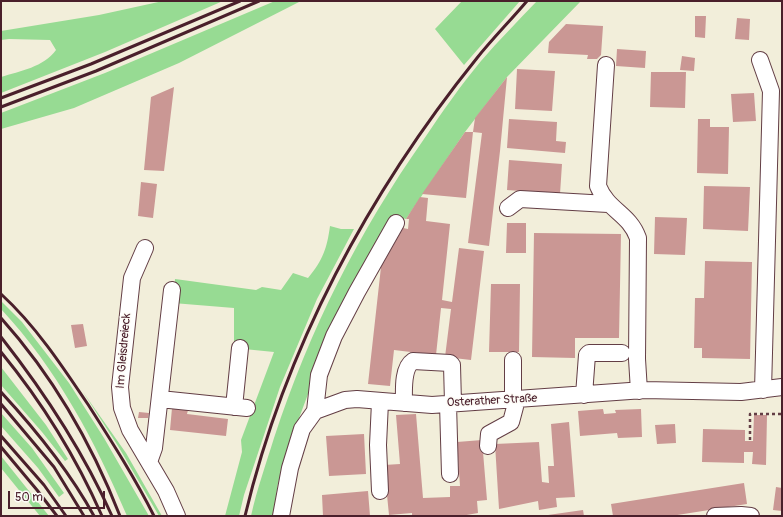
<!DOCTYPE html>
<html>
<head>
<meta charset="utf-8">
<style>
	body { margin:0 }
	#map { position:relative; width:783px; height:517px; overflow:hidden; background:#f2eeda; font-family:Pangolin,sans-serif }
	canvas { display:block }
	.frame { position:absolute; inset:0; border:2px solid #4a1f2b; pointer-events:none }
	.scale { position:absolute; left:8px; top:491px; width:97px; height:18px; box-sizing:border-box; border:2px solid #4a1f2b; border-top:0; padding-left:5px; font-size:12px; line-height:14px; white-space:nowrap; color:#4a1f2b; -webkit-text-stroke:3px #fdfcf7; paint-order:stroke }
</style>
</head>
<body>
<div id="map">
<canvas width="783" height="517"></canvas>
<div class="frame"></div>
<div class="scale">50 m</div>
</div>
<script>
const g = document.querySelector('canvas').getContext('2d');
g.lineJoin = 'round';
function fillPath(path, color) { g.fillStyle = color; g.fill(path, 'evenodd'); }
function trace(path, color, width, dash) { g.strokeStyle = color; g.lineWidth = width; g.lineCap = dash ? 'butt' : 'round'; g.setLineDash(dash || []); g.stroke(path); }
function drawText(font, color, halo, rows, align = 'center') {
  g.font = font + ' Pangolin,sans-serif'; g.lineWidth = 3; g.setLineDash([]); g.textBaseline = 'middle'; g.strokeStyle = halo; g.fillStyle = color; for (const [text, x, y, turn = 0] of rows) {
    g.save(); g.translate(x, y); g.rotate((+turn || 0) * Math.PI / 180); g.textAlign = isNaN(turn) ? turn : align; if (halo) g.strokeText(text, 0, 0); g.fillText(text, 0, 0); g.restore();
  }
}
fillPath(new Path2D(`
	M163,1h60l-118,51 -104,41v-16c19,-6 43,-10 55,-27l-6,-10 -41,-1 -8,1v-9l98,-16z
	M275,1h26l-122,62 -105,45 -73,21v-16l104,-40z
	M462,1h58l-56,64 -29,-36z
	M537,1h44l-74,76 -42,55 -59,87 -9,-2 -66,116 -41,109 -12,41 -5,33h-22c6,-27 15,-52 23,-78 36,-109 84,-205 150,-299 18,-27 37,-54 57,-78 18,-21 37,-40 56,-60z
	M330,226l11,3h13l-37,70 -37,88 -36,108 -5,21h-14l17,-64 -1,-12 33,-88 -40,-4v-40l-61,-5 2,-24 81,11 6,-3 19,3 12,-17 15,5c15,-18 19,-30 22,-52z
	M1,301l21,21 47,61 35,55 45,78h-22c-32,-75 -70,-147 -126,-207z
	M1,367l45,58 22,34 -3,2 -23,-29 -41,-47z
	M83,392l43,61 36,63h-3l-41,-70z
	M1,413l31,35 32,45 -5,4 -21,-29 -37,-42z
	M1,456l48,60h-9l-39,-48z`), '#97db93');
fillPath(new Path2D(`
	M695,16h11l-1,22 -10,-1z
	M737,18l13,1 -1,21 -14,-1z
	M566,24l37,2 -2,29 -4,4h-10l1,-4 -40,-2 1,-11z
	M617,49l29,2 -1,17 -29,-2z
	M682,56l13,2 -1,13 -14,-1z
	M517,69l38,2 -3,40 -37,-2z
	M651,72h35l-1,36 -35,-1z
	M507,77l-7,74 -11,95 -21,-3 14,-110 -9,-1 2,-14z
	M174,87l-10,84 -20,-1 7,-73z
	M754,93l2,28 -23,1 -2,-28z
	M509,119l48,3 -1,19 10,1 -1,11 -58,-5z
	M698,119h12v8h19l-1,47 -31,-1z
	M465,132h8l-7,66 -44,-4z
	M509,160l53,4 -2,30 -53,-4z
	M141,182l16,2 -4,34 -15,-2z
	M704,186l46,1 -2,44 -45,-2z
	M420,197l8,1 -2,23 24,3 -8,76 10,2 7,-54 25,3 -13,109 -26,-3 6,-48 -10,-1 -5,47 -42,-5 -4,36 -22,-2 13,-117 22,-39 5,1 1,-10h-3z
	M655,217l32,1 -2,37 -31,-1z
	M507,223h19v30h-20z
	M534,233l87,1 -2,104h-44v20l-43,-1z
	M705,261l47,1 -2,97 -48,-1v-10h-8l1,-50h9z
	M491,284h29l-1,68h-30z
	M83,324l4,22 -12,2 -4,-23z
	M172,408l16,2 -1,4 41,5 -2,17 -56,-6z
	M603,409l1,5 12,-1 -1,-3 26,-1 1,28 -24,1 -1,-5 -37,3 -2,-25z
	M139,412l10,1 -1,5h-10z
	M416,414l7,84 27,-1v-11h10l-3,-44 25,-2 5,60 -10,1 1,12 -17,3h-49v-3l-23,2 -5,-50 16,-1 -4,-49z
	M754,415h13l-1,50 -14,-1 1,-12h-9v11l-42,-1 1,-33 42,1v11h8z
	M569,422l6,75 -19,1 1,9 -18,3 -1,-9 -39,8 -4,-65 44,-2 3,40 7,1 -1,-17h6l-3,-42z
	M675,424l1,19 -19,1 -2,-19z
	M364,434l2,40 -37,2 -3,-40z
	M744,483l3,21 -76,12h-58l-2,-12z
	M776,487l6,1v23l-9,-1z
	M368,491l2,25h-47l-1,-21z
	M583,510l1,6h-36v-1z`), '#ca9794');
const minor = new Path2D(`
	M760,60l11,31 -8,299
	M606,65l-8,121c10,25 31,27 40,52l-1,121 2,32
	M508,208l12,-9 88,5
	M145,248l-13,30 -12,109 2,21 8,22 36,61 11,25
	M584,395l3,-40 2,-2h33
	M160,399l87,9
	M380,402l-2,43 2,46
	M404,403c0,-11 -2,-35 9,-42l37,2 2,2 1,38
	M448,404l2,70
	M234,407l6,-59
	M315,411l4,-36 15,-39 23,-44 39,-69
	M488,446l1,-12 22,-12 4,-15 -2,-7v-40
	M149,462l5,-14 18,-158
	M281,516l9,-48 12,-39 13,-18 30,-11 12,-1 75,6 212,-15 97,2 41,-5
	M715,516l26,-1 10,1`);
trace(minor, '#633e45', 18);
trace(new Path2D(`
	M750,440v-26h32`), '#633e45', 2.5, [3, 3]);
trace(minor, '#fff', 16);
trace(new Path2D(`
	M1,98l90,-34 149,-63
	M1,107l95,-36 163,-70
	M1,294c35,32 62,73 88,112 23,36 46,72 65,110
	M1,318c52,58 91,126 119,198
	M1,337c44,56 82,114 111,179
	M1,352c41,50 75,105 101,164
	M1,392c35,38 68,78 93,124
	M1,404l53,63 30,49
	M1,436l43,49 22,31
	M1,447l36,43 20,26
	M245,516c40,-168 124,-324 232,-458 16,-20 34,-38 50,-57`), '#4a1f2b', 3);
drawText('12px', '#4a1f2b', '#fdfcf7', [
	["Im Gleisdreieck",124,351,-85],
	["Osterather Straße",492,401,-3]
]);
</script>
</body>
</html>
